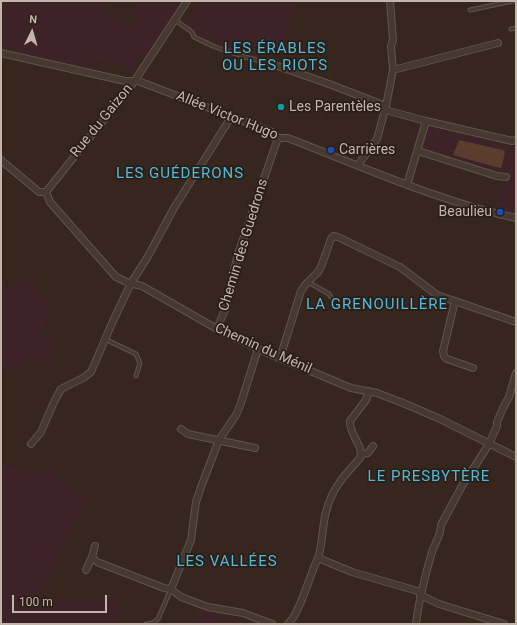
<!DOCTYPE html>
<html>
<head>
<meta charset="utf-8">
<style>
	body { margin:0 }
	#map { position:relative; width:517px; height:625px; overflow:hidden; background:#36261d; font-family:Roboto,sans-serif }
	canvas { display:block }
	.frame { position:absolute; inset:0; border:2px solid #c4b5aa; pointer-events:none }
	.north { position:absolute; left:12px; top:12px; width:40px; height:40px; -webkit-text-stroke:3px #2a1e16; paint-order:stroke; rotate:5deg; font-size:11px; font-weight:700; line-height:16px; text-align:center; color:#c4b5aa }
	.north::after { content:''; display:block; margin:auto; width:14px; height:18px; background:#c4b5aa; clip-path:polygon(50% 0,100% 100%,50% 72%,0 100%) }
	.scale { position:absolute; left:12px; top:595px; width:95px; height:18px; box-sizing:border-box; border:2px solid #c4b5aa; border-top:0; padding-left:5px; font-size:12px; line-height:14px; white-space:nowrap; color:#c4b5aa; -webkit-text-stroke:3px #2a1e16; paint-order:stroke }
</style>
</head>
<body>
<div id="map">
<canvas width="517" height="625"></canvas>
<div class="frame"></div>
<div class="north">N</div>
<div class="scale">100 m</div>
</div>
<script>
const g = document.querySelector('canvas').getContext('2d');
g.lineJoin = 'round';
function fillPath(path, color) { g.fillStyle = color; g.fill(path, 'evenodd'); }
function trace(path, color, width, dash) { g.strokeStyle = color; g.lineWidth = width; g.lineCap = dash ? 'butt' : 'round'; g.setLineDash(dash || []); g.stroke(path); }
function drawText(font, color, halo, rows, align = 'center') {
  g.font = font + ' Roboto,sans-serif'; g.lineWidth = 3.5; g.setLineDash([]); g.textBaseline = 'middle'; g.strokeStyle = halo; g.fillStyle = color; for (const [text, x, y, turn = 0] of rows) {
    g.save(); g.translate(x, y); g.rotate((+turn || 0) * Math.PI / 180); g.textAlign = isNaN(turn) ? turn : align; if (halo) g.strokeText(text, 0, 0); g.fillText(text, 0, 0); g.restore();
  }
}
fillPath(new Path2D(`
	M1,1h95l16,4 -6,7 -7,1 51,16 -17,-10 -3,-9 16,-9h32l-1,8 -33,51 -5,-2 -5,11 -43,-9 -3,9 -87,-20z
	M194,1h102l-13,50 -17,-1 -8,9 -1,3 -31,-8 -23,-10 -28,-18h7l14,-22z
	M430,125l77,20 7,1 2,2v66l-20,-5 6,-24 9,-4 1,-3v-4l-6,-3 -8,3 -75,-24 -1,-5 6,-19zM459,140l40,28 -43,-21z
	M31,281l18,22 -7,30 15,8 -10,24 -15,-3 -16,9 -15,-4v-82l2,2z
	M1,465l51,7 35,26 -46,99 74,3 9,16 -4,8h-119z
	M200,606l20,6 -3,12h-25z`), '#3d2328');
fillPath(new Path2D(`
	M459,140l44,10 2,1 -3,15 -1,2 -5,-1 -43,-12z`), '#5a3d2c');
const service = new Path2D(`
	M470,10l43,-9
	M175,20l17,12 2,5 21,10 30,10 27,7
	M511,29l5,-1
	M308,282l21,12 2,3
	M105,339l31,15 4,9 -4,13
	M146,624l7,-1 5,-4 13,-30`);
const minor = new Path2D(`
	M1,53l124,28h13l134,51 6,6h10c75,29 150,63 228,80
	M272,64l57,20 57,22
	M393,70l105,-27
	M385,110l41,11 86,20 4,-1
	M418,151l79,25 9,1
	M1,160l38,32h7
	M358,165l19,-26 9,-33 7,-36 -2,-24 2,-6 -3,-39
	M407,185l19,-64
	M46,192l1,2 3,8 66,75 13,6 13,3 75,43 41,20 93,39 26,5 26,10 35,15 78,39
	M46,192l88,-110 53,-81
	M455,301l-12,50 1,5 3,3 26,9
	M217,329l9,-22 6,-20 1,-14 6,-22 39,-113
	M280,358l21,-67 4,-6 13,-13 3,-5 10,-28 2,-3 5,1 62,30 37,28 79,27
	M181,429l7,5 67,14
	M31,444l10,-12 13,-30 7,-13 22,-11 8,-6 22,-51 18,-38 16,-25 27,-50 57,-91
	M362,454l6,-1 5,-7
	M92,557l5,5 67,26 7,1 10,8 27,10 35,6 29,11
	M318,558c5,-15 4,-31 8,-46 6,-24 18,-36 34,-54 4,-13 -11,-23 -10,-37l16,-21 3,-9
	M86,570l6,-13 3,-11
	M171,589l20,-49 5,-38 5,-15 18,-47 17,-25 4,-9 18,-57
	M420,595l19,9 65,20
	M288,624c12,-11 22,-50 30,-66l34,14 69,20
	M416,624c3,-25 9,-48 16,-72 3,-9 9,-17 9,-27l21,-39 27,-42 8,-18v-4l6,-14 6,-11 7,-24`);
trace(service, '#62544b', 5);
trace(minor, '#62544b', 8);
trace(service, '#463930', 3);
trace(minor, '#463930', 6);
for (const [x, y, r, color] of [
	[281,107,4,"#0f9aa8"],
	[331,150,4,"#1a4fb4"],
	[500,212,4,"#1a4fb4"]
]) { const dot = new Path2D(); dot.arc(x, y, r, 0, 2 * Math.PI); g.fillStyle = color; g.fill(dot); trace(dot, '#2a1e16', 1.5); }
drawText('14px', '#c4b5aa', '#2a1e16', [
	["Les Parentèles",289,107],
	["Carrières",339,150],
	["Beaulieu",492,212,"right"]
], 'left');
drawText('14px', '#c4b5aa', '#2a1e16', [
	["Allée Victor Hugo",227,116,22],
	["Rue du Gaizon",102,121,-51],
	["Chemin des Guedrons",244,245,-73],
	["Chemin du Ménil",263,349,24]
]);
g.letterSpacing = '1px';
drawText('15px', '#4fbada', '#2a1e16', [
	["LES ÉRABLES",275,49],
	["OU LES RIOTS",275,66],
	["LES GUÉDERONS",180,174],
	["LA GRENOUILLÈRE",377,305],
	["LE PRESBYTÈRE",429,477],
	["LES VALLÉES",227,562]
]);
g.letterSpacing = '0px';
</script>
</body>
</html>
